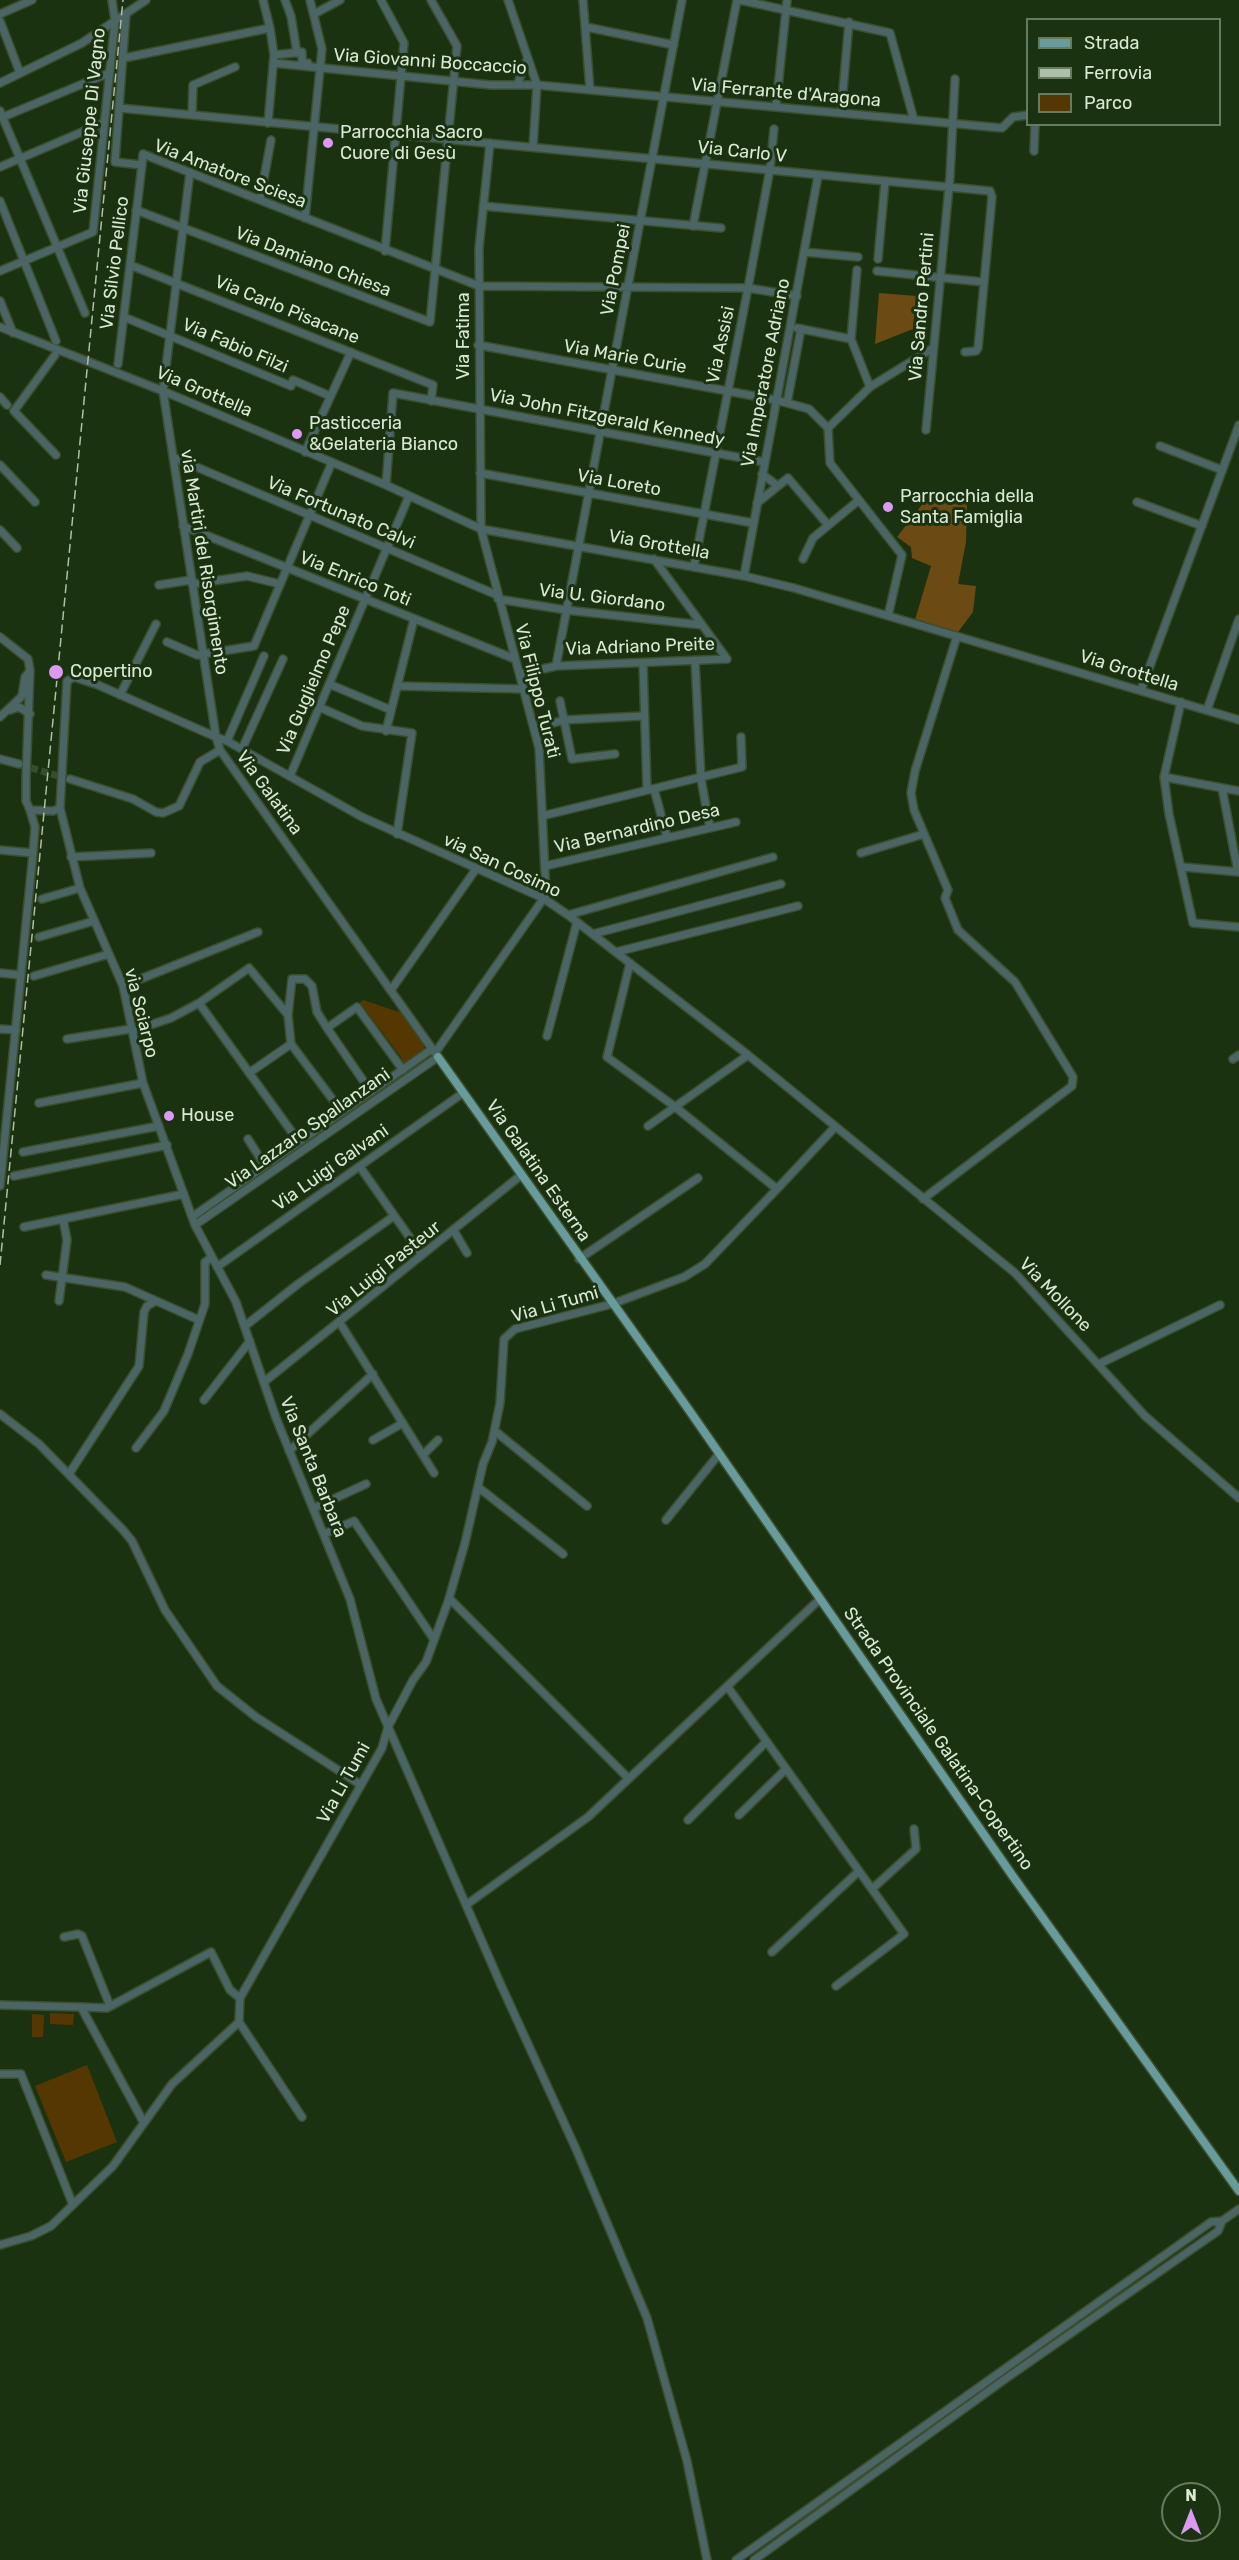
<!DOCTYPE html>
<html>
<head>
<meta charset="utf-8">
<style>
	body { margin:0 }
	#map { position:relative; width:1239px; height:2560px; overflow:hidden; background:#1b3210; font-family:Rubik,sans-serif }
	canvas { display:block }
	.legend { position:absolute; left:1026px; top:18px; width:195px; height:108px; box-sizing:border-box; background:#1b3210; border:2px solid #677b5e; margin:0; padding:8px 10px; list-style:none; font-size:18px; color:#dae9d4 }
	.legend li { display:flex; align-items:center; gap:12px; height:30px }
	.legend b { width:30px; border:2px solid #677b5e }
	.north { position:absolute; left:1161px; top:2482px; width:60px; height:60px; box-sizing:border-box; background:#1b3210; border:2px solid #677b5e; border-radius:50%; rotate:0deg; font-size:16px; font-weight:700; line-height:24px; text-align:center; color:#dae9d4 }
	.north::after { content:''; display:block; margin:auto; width:21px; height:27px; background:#dc99f4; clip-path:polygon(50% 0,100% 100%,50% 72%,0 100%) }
</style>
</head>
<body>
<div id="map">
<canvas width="1239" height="2560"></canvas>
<ul class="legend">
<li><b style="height:8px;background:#689c9c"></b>Strada</li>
<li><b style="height:8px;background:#afc0a8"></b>Ferrovia</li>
<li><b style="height:16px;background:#553801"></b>Parco</li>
</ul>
<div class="north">N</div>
</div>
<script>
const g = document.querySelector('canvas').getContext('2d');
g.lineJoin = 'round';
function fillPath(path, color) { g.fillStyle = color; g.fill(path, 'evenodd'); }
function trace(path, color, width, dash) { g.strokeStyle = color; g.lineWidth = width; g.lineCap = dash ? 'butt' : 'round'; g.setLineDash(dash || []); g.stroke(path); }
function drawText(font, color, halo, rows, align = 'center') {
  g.font = font + ' Rubik,sans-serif'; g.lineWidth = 6; g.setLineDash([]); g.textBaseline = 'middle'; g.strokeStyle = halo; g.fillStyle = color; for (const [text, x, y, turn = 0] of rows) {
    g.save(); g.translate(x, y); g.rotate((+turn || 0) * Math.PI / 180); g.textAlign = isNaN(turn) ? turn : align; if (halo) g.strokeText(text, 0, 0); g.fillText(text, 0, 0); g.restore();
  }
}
fillPath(new Path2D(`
	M363,1000l39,13 22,32v6l-21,15 -2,-9 -41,-54z
	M50,2013l24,1 -1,11 -23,-1z
	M32,2014l12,1 -1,22h-11z
	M87,2065l30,77 -51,20 -31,-76z`), '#553801');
fillPath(new Path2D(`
	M879,293l37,3 -3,33 -38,15z
	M934,489l33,14 -1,39 -8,42 18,2 -3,26 -15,20 -43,-12 16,-54 -19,-8 -1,-11 -14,-10z`), '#6b4b13');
trace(new Path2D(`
	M21,765l44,13`), '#384d2d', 7, [7, 3.5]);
const minor = new Path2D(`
	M263,0l7,28 4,27 -6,68
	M285,0l6,16 6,37
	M381,0l23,43 -19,208
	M508,0l29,85 -4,62
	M583,0l7,90
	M740,0l150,33 24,87
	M0,14l32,-14
	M126,14l-11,148 27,3 1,-11 336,132 269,2 49,8
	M314,14l26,-14
	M0,21l20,52
	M586,27l88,18
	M274,55l28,-3v11h6
	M124,58l146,-30
	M273,63l218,22h46l465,43 11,-11 15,-2
	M0,83l82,-40 64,-43
	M517,85l10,-25
	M776,107l11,-107
	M119,108l871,83 2,6 -14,151 -2,3 -11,1
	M0,111l85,202
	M841,113l8,-91
	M192,115l1,-30 42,-18
	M3,117l106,-44
	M1034,151l1,-27
	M0,167l103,-44
	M190,172l-27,219 53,346 11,4 135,76 181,81 25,17 180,140 267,218 130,143 94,82
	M260,200l11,-60
	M0,201l56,140
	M483,206l238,22
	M136,210l294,112 27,-276 -26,-46
	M305,218l17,-169 -12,-49
	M693,226l44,-226
	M804,252l54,5
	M878,259l7,-77
	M130,265l303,120 -2,16
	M857,270l-6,69 19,48
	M0,271l93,-39 22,-211 -3,-21
	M877,271l106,11
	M0,301l13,32
	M124,317l167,69 2,-6 37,16
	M0,327l163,64 223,94 95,44 263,47 50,12 445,132
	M797,328l54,11
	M478,345l298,55 33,9 19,19
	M55,355l-41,56 42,44
	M118,364l24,-199
	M0,397l7,8
	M787,403l14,-74
	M926,430l24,-254 5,-97
	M1160,446l62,24
	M305,452l46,-100
	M173,457l324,138
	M0,465l35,37
	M480,473l273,50
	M762,474l16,12
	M386,485l7,-92 371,69
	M1137,502l65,24
	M757,503l31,-25 40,47
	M183,526l332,133
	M0,530l17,18
	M654,559l73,100
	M803,559l10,-21 46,-38
	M694,566l54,-278 22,-119 4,-40
	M744,576l74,-400
	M192,584l55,-8 33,8
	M159,585l32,-5
	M498,599l68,11 136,15
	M888,616l14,-61 -72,-92 -2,-35 42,-41 63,-39
	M0,637l28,22 2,11 -4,109v22l4,9 23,1 7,-3 7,-127 7,-4 24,8 118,52 4,13 218,307 -243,168
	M167,642l30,13 57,-9 78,-184
	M695,660l6,119 9,49
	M643,663l4,127
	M556,666l126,-666
	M520,674l36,-8 171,-7
	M329,684l62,26
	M397,686l127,3
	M1141,690l98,-265
	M120,695l36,-71
	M560,701l12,58 43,-5
	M1181,702l-17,75 5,37 24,109 46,4
	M319,707l43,19 50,7 -15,101
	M10,710l9,-3 11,7
	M1207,710l32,-91
	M0,717l22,-21 3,-19 5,-6
	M535,728l29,-8 79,-4
	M386,731l28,-112
	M227,741l37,-85
	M242,749l41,-90
	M0,759l19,5
	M290,776l119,-280
	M1164,777l75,14
	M70,779l63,20 23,13 7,1 16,-7 21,-44 20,-12
	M1222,788l16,84
	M654,789l13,48
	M60,808l20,80 43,98 20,97 52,142 41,77 40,116 74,181 26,100 125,286 75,164 71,169 40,143 20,99
	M542,816l200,-49 -1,-30
	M0,850l33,3
	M861,853l63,-19
	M71,857l80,-4
	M545,866l191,-44
	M1182,867l57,5
	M42,899l38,-11
	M568,915l205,-58
	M593,934l188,-50
	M39,937l55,-16
	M616,952l182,-46
	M0,973l20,2
	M34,976l75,-22
	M123,986l135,-54
	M391,990l85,-121
	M199,1003l100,139
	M327,1028l30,-21 46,63
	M0,1029l16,1
	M132,1031l39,-13 28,-15 50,-35 39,47
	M547,1036l30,-114
	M67,1039l64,-10
	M435,1053l111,-158 -7,-147 -58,-219 -2,-281 11,-105
	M1233,1059l6,-4
	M249,1073l42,-29
	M39,1103l104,-20
	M342,1112l-51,-68 -3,-29 4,-36h13l7,7 5,26 10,16 44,64
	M648,1126l100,-71
	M248,1139l17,27
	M23,1152l136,-26
	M360,1167l62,88
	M14,1176l153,-31
	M0,1186l33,-333 2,-26 -5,-17
	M777,1189l58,-62
	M923,1199l149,-113 1,-9 -58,-95 -57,-52 -13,-32 3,-8 -34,-80 -3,-17 4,-22 42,-135
	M192,1217l240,-168
	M24,1227l160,-33
	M454,1231l13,22
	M579,1259l119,-81
	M217,1267l246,-174
	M46,1275l79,12 74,33
	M59,1301l8,-61 -4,-21
	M340,1323l94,150
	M245,1326l53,-42 96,-68
	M1099,1364l121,-59
	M264,1382l256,-206
	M204,1400l46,-59
	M0,1414l39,30 84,86 9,11 33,69 52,76 39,31 105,68
	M495,1431l92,75
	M373,1440l30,-17
	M136,1448l28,-37 24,-57 17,-50v-42l7,-5
	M289,1451l84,-77
	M423,1455l15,-15
	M69,1474l70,-108 5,-54 3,-6 9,-5
	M478,1487l85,67
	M314,1508l52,-24
	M666,1520l53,-66
	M324,1534l30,-13 79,117
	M449,1598l179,180
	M727,1686l177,248 -68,52
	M739,1815l47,-46
	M688,1820l78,-78
	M872,1889l44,-40 -2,-20
	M466,1905l122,-88 232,-218
	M64,1937l14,-3 4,2 28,70
	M772,1952l87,-81
	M0,2005l81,2 63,116
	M81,2007l26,1 104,-56 19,38 10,8
	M239,2022l63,95
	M0,2074h21l52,131
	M0,2245l31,-9 20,-10 62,-60 59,-82 67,-62 1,-24 121,-213 21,-37 6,-21 25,-47 13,-18 22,-60 17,-59 18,-79 9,-22 8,-39 4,-64 11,-10 97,-25 72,-27 21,-13 72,-75 -103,-83 -67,-49 23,-94
	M736,2560l475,-338 11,-1
	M754,2560l254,-183 210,-146 4,-10 17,-12`);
const major = new Path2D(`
	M438,1057l251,353 323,465 227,316`);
trace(minor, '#3a4f2f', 10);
trace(major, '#3a4f2f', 11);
trace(minor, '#4b6464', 7);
trace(major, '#689c9c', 8);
trace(new Path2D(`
	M0,1265l123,-1265`), '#afc0a8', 1.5, [9, 4.5]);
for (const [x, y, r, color] of [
	[328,143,6,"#dc99f4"],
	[297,434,6,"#dc99f4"],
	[888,507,6,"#dc99f4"],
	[56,672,8,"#dc99f4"],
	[169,1116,6,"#dc99f4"]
]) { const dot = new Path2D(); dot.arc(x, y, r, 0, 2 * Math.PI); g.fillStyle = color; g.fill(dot); trace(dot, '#1b3210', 2); }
drawText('18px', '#dae9d4', '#1b3210', [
	["Via Giovanni Boccaccio",430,62,4],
	["Via Ferrante d'Aragona",786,93,5],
	["Via Giuseppe Di Vagno",90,121,-84],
	["Via Carlo V",742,152,6],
	["Via Amatore Sciesa",230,174,21],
	["Via Damiano Chiesa",313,262,21],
	["Via Silvio Pellico",115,263,-83],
	["Via Pompei",616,270,-79],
	["Via Sandro Pertini",922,307,-85],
	["Via Carlo Pisacane",287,310,22],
	["Via Fatima",464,336,-90],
	["Via Assisi",721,345,-78],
	["Via Fabio Filzi",235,346,23],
	["Via Marie Curie",625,357,10],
	["Via Imperatore Adriano",766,373,-79],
	["Via Grottella",204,392,23],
	["Via John Fitzgerald Kennedy",607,418,11],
	["Via Loreto",619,483,10],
	["Via Fortunato Calvi",341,513,23],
	["Via Grottella",659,545,10],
	["via Martiri del Risorgimento",204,562,81],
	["Via Enrico Toti",355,579,22],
	["Via U. Giordano",602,598,7],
	["Via Adriano Preite",640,647,-2],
	["Via Grottella",1129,671,17],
	["Via Guglielmo Pepe",314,680,-67],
	["Via Filippo Turati",537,691,76],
	["Via Galatina",269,793,54],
	["Via Bernardino Desa",637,829,-13],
	["via San Cosimo",502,866,25],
	["via Sciarpo",141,1013,76],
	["Via Lazzaro Spallanzani",308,1129,-35],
	["Via Luigi Galvani",331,1168,-35],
	["Via Galatina Esterna",538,1171,55],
	["Via Luigi Pasteur",384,1269,-39],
	["Via Mollone",1055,1295,46],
	["Via Li Tumi",555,1305,-16],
	["Via Santa Barbara",313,1467,68],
	["Strada Provinciale Galatina-Copertino",938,1739,55],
	["Via Li Tumi",344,1783,-61]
]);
drawText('18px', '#dae9d4', '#1b3210', [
	["Parrocchia Sacro",340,133],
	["Cuore di Gesù",340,154],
	["Pasticceria",309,424],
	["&Gelateria Bianco",309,445],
	["Parrocchia della",900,497],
	["Santa Famiglia",900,518],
	["Copertino",70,672],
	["House",181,1116]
], 'left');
</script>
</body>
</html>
